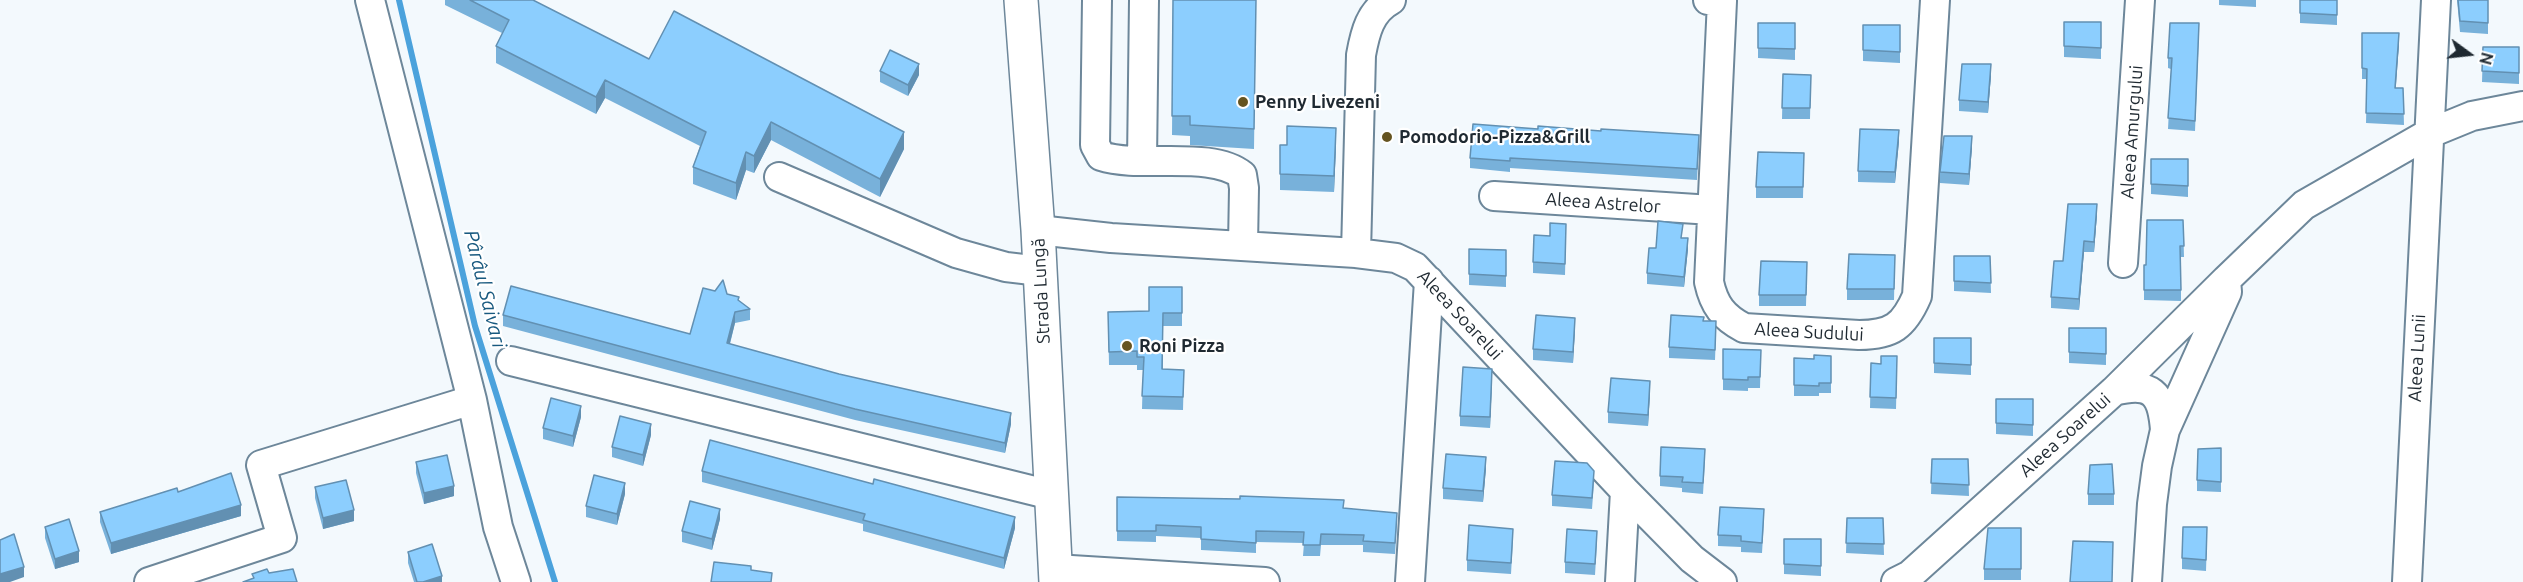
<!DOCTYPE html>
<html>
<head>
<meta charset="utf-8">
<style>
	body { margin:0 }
	#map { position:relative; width:2523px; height:582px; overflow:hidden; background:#f3f9fd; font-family:Ubuntu,sans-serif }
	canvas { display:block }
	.north { position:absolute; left:2439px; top:24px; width:60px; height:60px; -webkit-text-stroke:4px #fff; paint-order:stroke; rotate:105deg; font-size:16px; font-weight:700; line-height:24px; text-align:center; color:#1f2931 }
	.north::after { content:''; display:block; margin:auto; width:21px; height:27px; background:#1f2931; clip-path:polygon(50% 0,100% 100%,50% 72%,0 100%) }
</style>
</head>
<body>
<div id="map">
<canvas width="2523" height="582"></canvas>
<div class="north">N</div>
</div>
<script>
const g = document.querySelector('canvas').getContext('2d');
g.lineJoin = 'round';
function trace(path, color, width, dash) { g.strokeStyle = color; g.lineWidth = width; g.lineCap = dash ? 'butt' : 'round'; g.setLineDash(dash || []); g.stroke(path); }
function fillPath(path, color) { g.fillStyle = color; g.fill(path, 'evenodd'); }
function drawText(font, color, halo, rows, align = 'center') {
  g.font = font + ' Ubuntu,sans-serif'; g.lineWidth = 4.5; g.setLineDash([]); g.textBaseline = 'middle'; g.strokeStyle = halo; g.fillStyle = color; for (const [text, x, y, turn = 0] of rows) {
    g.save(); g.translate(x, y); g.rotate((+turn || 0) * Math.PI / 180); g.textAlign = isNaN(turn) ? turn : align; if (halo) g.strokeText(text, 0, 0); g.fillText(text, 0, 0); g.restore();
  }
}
trace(new Path2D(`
	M399,0l76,326 80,256`), '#4ba2dc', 6);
const minor = new Path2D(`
	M370,0l102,400 26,127 18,55
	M1097,0l-2,145 6,11c40,13 110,-6 141,19l2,13 -1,58
	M1708,0l14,1 -13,281c5,23 14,35 35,46l115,7c33,0 45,-9 58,-39l18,-296
	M1142,161l2,-161
	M779,177l177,76 50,14 34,4
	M1494,196l218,14
	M1038,230l73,8 245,15 40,5 19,9 210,224 67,68 30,23
	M1356,253l5,-198c4,-22 9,-44 30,-55
	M2123,263l17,-263
	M511,361l540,134
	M2114,391c37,-9 48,1 51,39
	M1055,569l210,13
	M149,582l133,-44 -21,-73 211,-65
	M1410,582l19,-301
	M1620,582l5,-91
	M1896,582l14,-7 204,-184 112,-111
	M2147,582l5,-78 5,-38 8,-36 62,-138 -1,-12 78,-75 124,-71 44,-18 51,-10
	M2407,582l29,-582`);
const major = new Path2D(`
	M1021,0l17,230 18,352`);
trace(minor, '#6d879a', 32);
trace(major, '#6d879a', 36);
trace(minor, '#fff', 28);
trace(major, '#fff', 33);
fillPath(new Path2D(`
	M445,0h88l116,59 255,90 -24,48 -109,-57 -17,33 -8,-3 -10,30 -43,-16v-17l7,-21 -95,-48 -9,16 -100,-51v-17l6,-13 -57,-28z
	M1173,0h83l-2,149 -64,-4v-9l-18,-1z
	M2219,0h37v7l-37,-2z
	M2300,0h37v25l-37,-2z
	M2457,0h31v34l-28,-2z
	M2064,22h37v37l-37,-2z
	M1758,23h37v37l-37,-2z
	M1863,25h37v38l-37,-2z
	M2362,33l37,11 -4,44h8l1,37 -38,-2 1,-44h-5z
	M2199,34l-4,97 -27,-2 3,-60 -3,-1v-10z
	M2483,47l36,26v11l-37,-2z
	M880,71l39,4 -11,21 -28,-14z
	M1783,74l28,1 -1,44h-28z
	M1991,75l-3,38 -29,-2v-11z
	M1899,141l-4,42 -37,-1v-11z
	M1336,144l-2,48 -54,-2v-45z
	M1699,145l-2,35 -187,-12v4l-40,-4v-10z
	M1972,147l-3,38 -29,-2v-11z
	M1804,153l-1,45h-47v-11z
	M2151,159h37v38l-37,-3z
	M2097,214l-3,38h-10l-5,58 -28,-2v-11z
	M2183,220l1,37h-3v44l-37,-1v-35h2z
	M1566,234l-1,41 -32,-2v-11l17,-26z
	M1682,238l6,11 -4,38 -37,-3v-11l9,-25z
	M1469,249l37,1v37l-37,-2z
	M1895,255l-1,45h-47v-11z
	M1954,256h36l1,37 -37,-2z
	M1807,262l-1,44h-47v-11z
	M1182,287v39h-19v43l21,1 -1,40 -41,-1 1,-39h-6v-5h-28l-1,-53 41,-1z
	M727,294l12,7 11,8v11l-15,3 -5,21 281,80 -6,29 -150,-33 -352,-94v-11l187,19z
	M1575,328l-2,35 -40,-3v-11z
	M2069,328h37v37l-37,-2z
	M1716,332l-1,28 -46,-2v-11z
	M1934,338l37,27v10l-37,-2z
	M1723,349l38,1 -1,38h-12v3l-25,-1z
	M1831,356v37h-12v3h-25v-38l20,1z
	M1871,363l26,4 -1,42 -26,-1z
	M1492,380l-2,48 -30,-2v-10z
	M1650,392l-2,34 -40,-3v-11z
	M1996,399h37v37l-37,-2z
	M581,417l-8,30 -30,-8v-11z
	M651,435l-8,31 -31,-9v-10z
	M1932,459h36l1,37 -38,-2z
	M1705,460l-2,34 -21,-2v-4l-22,-2v-10z
	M416,462l38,34 -30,8 -8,-31z
	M1486,468l-3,34 -40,-3v-11z
	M702,471l313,57 -11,41 -141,-38v-7l-161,-42z
	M2197,480l24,2v10l-24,-1z
	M1594,482l-2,27 -40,-3v-11z
	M315,487l39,34 -31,8 -8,-31z
	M178,492l63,24 -130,38 -11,-32v-10z
	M625,494l-8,31 -31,-8v-11z
	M2088,494h26v11h-26z
	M1117,497l227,11 53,16 -2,30 -32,-2v-7h-42l-1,11h-17l1,-13 -48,-1v11l-55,-3v-12l-45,-2v6l-39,-1z
	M1847,518h36l1,37 -38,-2z
	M720,519l-8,31 -30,-8v-11z
	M1764,520l-2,33 -21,-1v-5l-23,-1v-11z
	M45,527l34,35 -24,7 -10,-31z
	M2021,528v52h-37v-11z
	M2207,538l-1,33 -24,-2v-11z
	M1513,539l-2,35 -44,-3v-11z
	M1784,539h37v37l-37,-2z
	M1597,542l-2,33 -30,-2v-11z
	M408,552l34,30h-28l-6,-19z`), '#78b1da');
fillPath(new Path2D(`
	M2399,33v11l-4,55v-11z
	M919,64v11l-11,21v-11z
	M1991,64v11l-3,38v-11z
	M605,80v18l-9,16v-17z
	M771,122v18l-17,33v-17z
	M1336,128v16l-2,48v-16z
	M1899,130v11l-4,42v-11z
	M904,132v17l-24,48v-18z
	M1972,136v11l-3,38v-11z
	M746,152v18l-10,30v-17z
	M2097,204v10l-3,38v-10z
	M1688,238v11l-4,38v-10z
	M2084,241v11l-5,58v-11z
	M735,312v11l-8,31v-11z
	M1575,318v10l-2,35v-11z
	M1492,369v11l-2,48v-11z
	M1650,381v11l-2,34v-11z
	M581,406v11l-8,30v-11z
	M1011,413v11l-6,29v-10z
	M651,424v11l-8,31v-11z
	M1486,457v11l-3,34v-11z
	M625,483v11l-8,31v-11z
	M454,486v10l-30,8v-11z
	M241,505v11l-130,38v-11z
	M720,509v10l-8,31v-11z
	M354,510v11l-31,8v-11z
	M1015,517v11l-11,41v-11z
	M79,551v11l-24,7v-10z
	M24,567v10l-14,5h-10v-8z
	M442,576v6h-19z`), '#6290b2');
const building = new Path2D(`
	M470,0h63l116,59 25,-48 230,121 -24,47 -109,-57 -17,34 -8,-4 -10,31 -43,-16 13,-35 -101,-52 -9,17 -100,-51 13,-26z
	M1173,0h83l-2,129 -64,-4v-9h-18z
	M2300,0h37v15l-37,-2z
	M2458,0h30v23l-28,-2z
	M2064,22h37v26l-37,-2z
	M1758,23h37v26l-37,-1z
	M2170,23h29l-4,98 -27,-3 4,-60h-4z
	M1863,25h37v27l-37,-2z
	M2362,33h37l-4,55h8l1,26 -38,-1 1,-44 -5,-1z
	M2483,47h36v26l-37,-2z
	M890,50l29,14 -11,21 -28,-14z
	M1962,64h29l-3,38 -29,-2z
	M1783,74l28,1 -1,33h-28z
	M1473,124l65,5v-3l63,5v-2l98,6 -2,34 -187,-11v3l-40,-3z
	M1287,126l49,2 -2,48 -54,-2v-29h7z
	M1860,129l39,1 -4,42 -37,-1z
	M1944,136h28l-3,38 -29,-2z
	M1758,152l46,1 -1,34h-47z
	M2151,159h37v27l-37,-2z
	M2068,204h29l-3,38 -10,-1 -5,58 -28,-2 3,-36h9z
	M2147,220h36l1,26h-4l1,44h-37v-25h2z
	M1658,221l25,3 -2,14h7l-4,39 -37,-4 2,-25h7z
	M1550,223l16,1 -1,40 -32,-2 1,-27 16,1z
	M1469,249l37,1v26l-37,-2z
	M1849,254l46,1 -1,34h-47z
	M1954,256h36l1,27 -37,-2z
	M1761,261l46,1 -1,33h-47z
	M723,280l4,14 12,3 -1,3 12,9 -15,3 -8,31 112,31 172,39 -6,30 -150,-34 -352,-94 8,-29 179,48 13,-46 12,3z
	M1149,287h33v26h-19l-1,56 22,1 -1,27 -41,-1 2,-39h-7v-6l-28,1 -1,-40 41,-1z
	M1536,315l39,3 -2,34 -40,-3z
	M1671,315l33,2 -1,4h13l-1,29 -46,-3z
	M2069,328h37v26l-37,-2z
	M1934,338h37v27l-37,-2z
	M1723,349l38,1 -1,27h-12v3l-25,-1z
	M1814,355l17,1v27h-12v3l-25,-1v-27l20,1z
	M1881,356h16l-1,42 -26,-1 1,-34 10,1z
	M1463,367l29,2 -2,48 -30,-1z
	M1611,378l39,3 -2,34 -40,-3z
	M551,398l30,8 -8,30 -30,-8z
	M1996,399h37v26l-37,-2z
	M620,416l31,8 -8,31 -31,-8z
	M710,440l163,44 1,-5 141,38 -11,41 -141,-38 2,-6 -163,-43z
	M1661,447l44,2 -2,34 -21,-1 1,-5 -23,-1z
	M2221,448v34l-24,-2 1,-31z
	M1446,454l40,3 -3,34 -40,-3z
	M447,455l7,31 -30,7 -8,-31z
	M1932,459h36l1,26 -38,-2z
	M1555,461l32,2 7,8 -2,27 -40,-3z
	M2112,464l2,30h-26l2,-29z
	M231,473l10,32 -130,38 -11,-31 77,-24 1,4z
	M594,475l31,8 -8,31 -31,-8z
	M346,480l8,30 -31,8 -8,-31z
	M1240,496l104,4 -1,8 54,5 -2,30 -32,-2 1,-6 -43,-1 -1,11h-17l1,-13 -48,-1v12l-55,-4v-12l-45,-2v6h-39v-34l123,2z
	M690,501l30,8 -8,30 -30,-8z
	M1720,507l44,2 -2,34 -21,-2v-5l-23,-1z
	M1847,518h36l1,26 -38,-1z
	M69,519l10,32 -24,8 -10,-32z
	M1469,525l44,4 -2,34 -44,-3z
	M2183,527h24l-1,33 -24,-2z
	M1988,528h33v41h-37z
	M1567,529l30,2 -2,33 -30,-2z
	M14,534l10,33 -24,7v-34z
	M1784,539h37v27l-37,-2z
	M2073,541l40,1 -1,40h-42z
	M432,544l10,32 -19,6h-6l-9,-30z
	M714,562l37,4v4l21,3 -1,9h-60z
	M267,569l2,4 24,-4 4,13h-54l11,-4 -2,-4z`);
fillPath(building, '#8ccefe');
trace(building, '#6290b2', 1.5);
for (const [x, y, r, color] of [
	[1243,102,6,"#655421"],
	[1387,137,6,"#655421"],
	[1127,346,6,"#655421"]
]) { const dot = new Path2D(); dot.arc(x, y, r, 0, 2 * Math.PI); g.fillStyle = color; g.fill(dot); trace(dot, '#fff', 2); }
drawText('bold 18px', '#1f2931', '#fff', [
	["Penny Livezeni",1255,102],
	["Pomodorio-Pizza&Grill",1399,137],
	["Roni Pizza",1139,346]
], 'left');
drawText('18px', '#1f2931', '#fff', [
	["Aleea Amurgului",2132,132,-86],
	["Aleea Astrelor",1603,203,4],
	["Strada Lungă",1041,291,-93],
	["Aleea Soarelui",1460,315,47],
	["Aleea Sudului",1809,332,3],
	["Aleea Lunii",2417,358,-87],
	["Aleea Soarelui",2065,435,-42]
]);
drawText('italic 20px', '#18597f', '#fff', [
	["Pârâul Saivari",485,289,76]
]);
</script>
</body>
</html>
